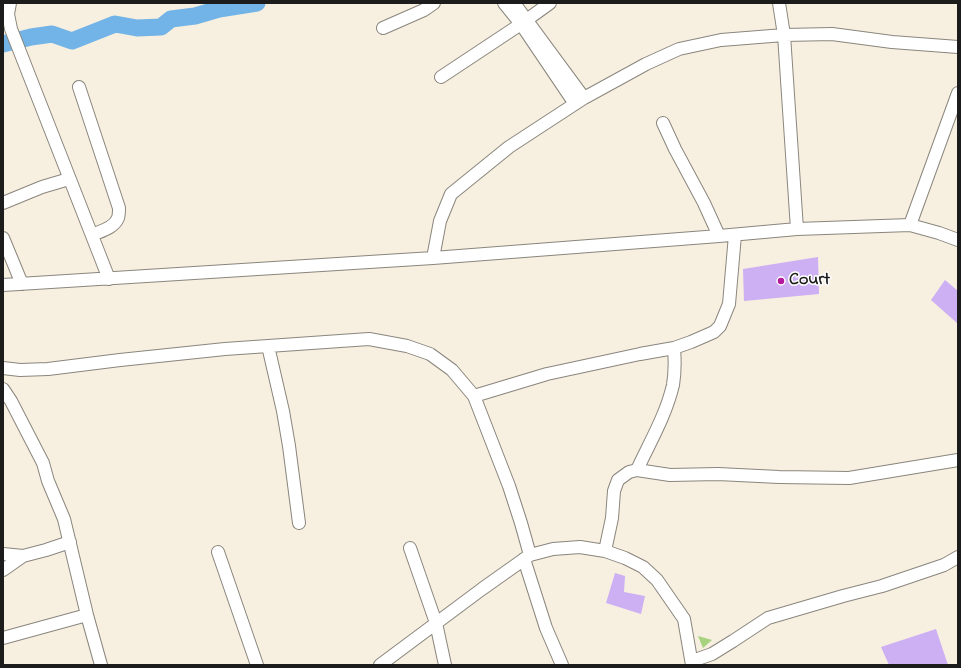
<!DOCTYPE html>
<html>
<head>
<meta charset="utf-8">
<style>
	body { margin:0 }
	#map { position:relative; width:961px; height:668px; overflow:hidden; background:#f7efdf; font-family:"Indie Flower",sans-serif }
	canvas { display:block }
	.frame { position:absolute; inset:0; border:4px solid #1c1c1c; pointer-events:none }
</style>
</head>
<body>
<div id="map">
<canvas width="961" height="668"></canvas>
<div class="frame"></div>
</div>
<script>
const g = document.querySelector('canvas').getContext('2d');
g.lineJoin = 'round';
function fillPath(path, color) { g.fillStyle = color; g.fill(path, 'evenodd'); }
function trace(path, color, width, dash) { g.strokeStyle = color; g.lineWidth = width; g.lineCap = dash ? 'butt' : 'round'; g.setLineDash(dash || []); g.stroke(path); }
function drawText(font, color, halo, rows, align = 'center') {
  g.font = font + ' "Indie Flower",sans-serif'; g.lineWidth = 3; g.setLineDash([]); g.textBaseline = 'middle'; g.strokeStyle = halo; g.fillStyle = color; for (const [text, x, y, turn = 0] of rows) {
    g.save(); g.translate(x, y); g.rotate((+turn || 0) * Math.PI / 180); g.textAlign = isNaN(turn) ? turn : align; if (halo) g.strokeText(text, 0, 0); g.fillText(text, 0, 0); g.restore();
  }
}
fillPath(new Path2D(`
	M698,636l14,4 -9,8z`), '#a7d27e');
trace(new Path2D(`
	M3,44l28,-7 21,-3 20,7 43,-17 22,4 24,-1 10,-8 24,-3 24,-7 38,-6`), '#72b4e7', 17);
fillPath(new Path2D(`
	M818,257l1,37 -75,7 -1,-32z
	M945,280l13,11v33l-27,-24z
	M615,573l10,3 -1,16 21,4 -4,18 -35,-11z
	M936,629l12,36h-59l-8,-18z`), '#cdaff4');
const minor = new Path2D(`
	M10,3l-2,11 3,15 98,250
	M504,3l17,21 54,80
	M514,3l70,95
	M779,3l5,32 13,194
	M383,28l41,-18 10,-7
	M441,77l80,-53 29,-21
	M79,87l40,121c0,3 0,7 -1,10 -4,10 -17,13 -26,17
	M663,123l12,26 29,54 15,33
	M3,203l39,-16 27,-8
	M910,225l48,-132
	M3,238l19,46
	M433,258l7,-37 11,-27 58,-47 75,-49 62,-34 33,-15 42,-9 63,-5 48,-1 60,8 66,5
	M3,285l430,-27 286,-22 78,-7 113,-4 29,8 19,7
	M268,346l15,65 6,35 10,77
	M3,368l17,2 28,-1 72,-9 105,-11 144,-10 38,7 23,8 22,16 22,26 35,90 12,37 9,32
	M3,389l8,12 32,62 5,18 16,38 23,96 14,50
	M474,396l73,-22 93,-20 34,-6 17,-6 23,-10 6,-6 9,-22 6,-69
	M637,470c13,-28 29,-55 36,-85 2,-12 2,-25 1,-37
	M410,548l26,75 9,42
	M605,551l7,-33 2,-27 4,-11 11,-8 8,-2 33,5 48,-1 61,3 70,1 109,-18
	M218,552l39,113
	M3,554l20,2 23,-6 24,-8
	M524,559l22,69 16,37
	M3,570l20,-14
	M3,638l84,-23
	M692,661l20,-7 21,-13 35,-23 75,-22 39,-10 62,-21 14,-8
	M380,665l102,-76 48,-34 23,-6 27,-2 25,4 20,7 18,9 14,13 27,39 8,46`);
trace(minor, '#8a867e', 14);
trace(minor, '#fff', 12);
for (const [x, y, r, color] of [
	[781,281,4,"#b5179e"]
]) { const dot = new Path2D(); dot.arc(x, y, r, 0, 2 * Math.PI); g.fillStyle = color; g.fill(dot); trace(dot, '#fff', 1.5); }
drawText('bold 18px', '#1c1c1c', '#fff', [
	["Court",789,281]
], 'left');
</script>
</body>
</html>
